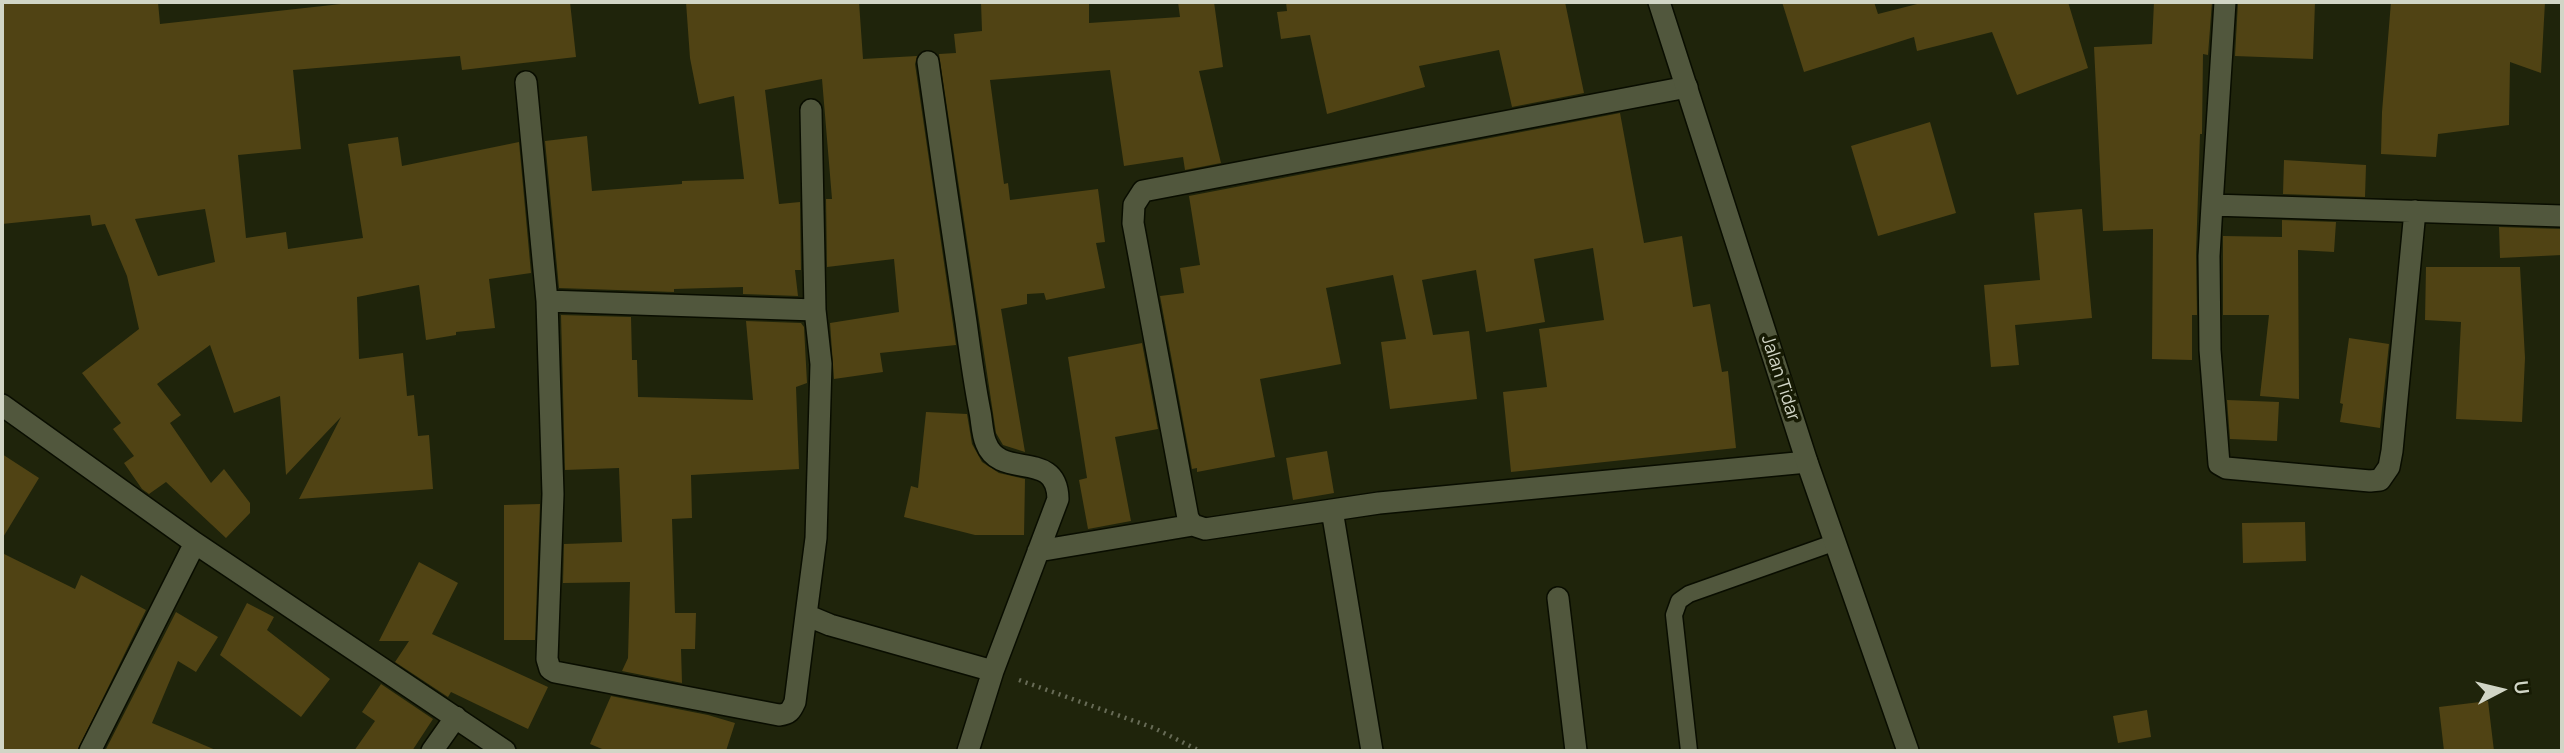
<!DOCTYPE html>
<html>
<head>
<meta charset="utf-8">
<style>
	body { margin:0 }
	#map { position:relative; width:2564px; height:753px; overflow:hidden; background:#1f240b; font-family:Manrope,sans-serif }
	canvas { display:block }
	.frame { position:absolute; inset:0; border:4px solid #d1d5c6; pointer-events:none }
	.north { position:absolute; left:2466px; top:655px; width:70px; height:70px; -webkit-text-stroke:5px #161a03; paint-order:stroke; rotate:83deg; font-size:19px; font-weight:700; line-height:28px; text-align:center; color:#d1d5c6 }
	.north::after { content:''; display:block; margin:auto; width:24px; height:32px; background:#d1d5c6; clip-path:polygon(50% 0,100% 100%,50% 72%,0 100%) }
</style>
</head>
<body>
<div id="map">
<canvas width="2564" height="753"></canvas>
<div class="frame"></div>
<div class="north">U</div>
</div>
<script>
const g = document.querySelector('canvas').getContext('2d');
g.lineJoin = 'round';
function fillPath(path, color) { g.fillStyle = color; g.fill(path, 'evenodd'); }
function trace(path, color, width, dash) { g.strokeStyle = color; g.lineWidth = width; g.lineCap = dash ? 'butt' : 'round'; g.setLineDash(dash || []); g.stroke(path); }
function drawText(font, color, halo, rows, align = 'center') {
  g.font = font + ' Manrope,sans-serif'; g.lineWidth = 7; g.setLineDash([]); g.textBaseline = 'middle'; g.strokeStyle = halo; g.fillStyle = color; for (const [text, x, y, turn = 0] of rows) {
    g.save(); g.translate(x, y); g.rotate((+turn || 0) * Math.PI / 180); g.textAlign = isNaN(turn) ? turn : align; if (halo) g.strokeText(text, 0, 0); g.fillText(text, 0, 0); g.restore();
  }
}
fillPath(new Path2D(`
	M2,2h156l2,22 199,-22h211l6,55 -114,13 -2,-14 -167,14 8,79 -63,6 8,83 40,-6 2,17 75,-11 -15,-94 50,-7 4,29 117,-24 12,131 -42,6 6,49 -39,4v3l-30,5 -7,-55 -62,12 2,62 44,-6 4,43 7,-1 4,41 11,-1 4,54 -134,10 42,-82 -55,58 -6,-79 -46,17 -24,-68 -53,39 24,31 -11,8 41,60 13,-14 26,34v10l-24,25 -60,-56 -17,12 -7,-5 -18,-26 10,-7 -21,-27 8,-6 -39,-50 57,-44 -12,-53 -22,-52 -13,2 -2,-11 -88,9zM205,209l10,53 -57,14 -23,-57z
	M686,2h173l4,57 54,-3 -2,8 41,281 -76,8 3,19 -49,7 -4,-56 69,-11 -5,-53 -67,8 -1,-68h6l-10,-120 -57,11 14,114 21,-2 1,68h-6l3,26 -55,-2v-7l-69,2v3l-115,-4 -14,-147 42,-5 5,55 90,-7v-3l62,-2 -10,-83 -35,8 -9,-46z
	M981,2h108v21l91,-6 -2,-15h36l9,65 -24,4 22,92 -36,7 -2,-13 -59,9 -14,-96 -120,10 14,104 4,-1 2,17 88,-11 7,53 -9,1 9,45 -59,12 -2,-7 -17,1v10l-26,5 24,143 -22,-7 -7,-12 -57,-379 17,-1 -2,-19 28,-3z
	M1286,2h279l19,91 -72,14 -13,-57 -80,16 6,21 -98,27 -17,-79 -29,4 -4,-27 10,-1z
	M1782,2h92l4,12 47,-12h143l20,66 -71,27 -25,-63 -75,19 -3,-14 -110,35z
	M2154,2h58l-4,53 -5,-1 -1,80h-2l-4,121 1,60h-5v45l-40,-1 1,-130 -50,2 -9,-184 58,-3z
	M2238,2h77l-2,57 -78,-3z
	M2391,2h154l-4,71 -31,-11 -1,63 -71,9 -2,23 -55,-3 1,-42z
	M1620,113l24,130 38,-7 11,71 17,-3 12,68 6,-1 8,77 -225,24 -8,-80 44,-5 -8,-58 65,-9 -11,-72 -59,11 11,63 -59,10 -10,-62 -54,10 11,55 36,-4 8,68 -87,10 -9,-67 25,-3 -13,-64 -67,13 15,76 -81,15 15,78 -78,15v-4l-5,1 -32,-173 24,-3 -4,-25 20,-3 -11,-69z
	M1930,122l26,91 -78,23 -27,-90z
	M2284,160l82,5 -1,32 -82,-3z
	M2082,209l10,109 -77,7 4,40 -28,2 -7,-82 56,-5 -6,-67z
	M2282,220l54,2 -2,30 -36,-2 1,149 -39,-3 9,-81h-46v-79l59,1z
	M2499,227l63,2v26l-62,3z
	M2426,267h94l5,91 -3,64 -66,-3 5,-97 -36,-2z
	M561,315l70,2 1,43h5l1,37 115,3 -7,-79 55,2 3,4 3,56 -11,4 3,82 -108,6 1,43 -20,1 3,94h21l-1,36h-14l1,34 -60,-12 6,-13 2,-76 -67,1 1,-39 58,-2 -3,-74 -54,2z
	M2349,338l40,6 -9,84 -40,-6 3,-18 -3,-1z
	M1142,343l16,86 -43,8 16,84 -43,8 -9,-49 8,-2 -19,-121z
	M2227,400l52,2 -2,39 -47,-2z
	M926,412l41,2 5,30 10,18 17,11 26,6 -1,56h-49l-71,-18 7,-31 7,2z
	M1327,451l7,42 -41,7 -7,-42z
	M2,454l37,24 -37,61z
	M540,504l-5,136h-31v-135z
	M2305,522l1,39 -63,2 -1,-40z
	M2,553l73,36 6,-14 65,35 -69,141h-75z
	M419,562l39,21 -26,51 116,53 -20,42 -77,-37 -3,5 -53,-35 14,-21h-30z
	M247,603l27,14 -7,13 63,49 -29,38 -81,-62z
	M176,612l42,25 -22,35 -18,-11 -26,62 66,28h-113z
	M381,684l52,35 -21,32h-58l21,-30 -13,-9z
	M611,696l97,19 27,8 -9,28h-119l-17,-7z
	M2488,701l6,50h-50l-5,-44z
	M2147,710l4,27 -33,6 -5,-27z`), '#504314');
const service = new Path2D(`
	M1689,751l-15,-136 5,-14 10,-7 147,-52`);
const minor = new Path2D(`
	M2225,2l-13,203 350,11
	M928,62c12,87 25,173 38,260 4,30 8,60 14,90 2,10 2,22 6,31 14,38 71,5 72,56l-65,172 -25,80
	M526,82l21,219 6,193 -6,165 3,10 5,3 224,43c10,-1 12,-4 16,-13l11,-87
	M1687,87l-544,104 -9,14 -1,18 55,295 5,7 12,4 174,-26 428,-41
	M811,110l4,200 6,54 -5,174 -10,77 24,10 163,46
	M2212,205l-3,51 1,94 9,114 7,4 144,13 10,-1 9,-13 3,-16 23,-240
	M547,301l268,9
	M2,405l193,138 310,208
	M1332,510l40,241
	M1038,551l155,-26
	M1558,598l18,153
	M90,751l105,-208
	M432,751l24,-34`);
const secondary = new Path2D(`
	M1659,2l148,460 101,289`);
trace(service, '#090d00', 19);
trace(minor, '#090d00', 24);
trace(secondary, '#090d00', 24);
trace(new Path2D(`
	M1019,680l135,48 46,23`), '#676b56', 4.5, [2, 5]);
trace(service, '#51573d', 16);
trace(minor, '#51573d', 21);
trace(secondary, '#51573d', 21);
drawText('18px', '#d1d5c6', '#161a03', [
	["Jalan Tidar",1780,378,72]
]);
</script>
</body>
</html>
